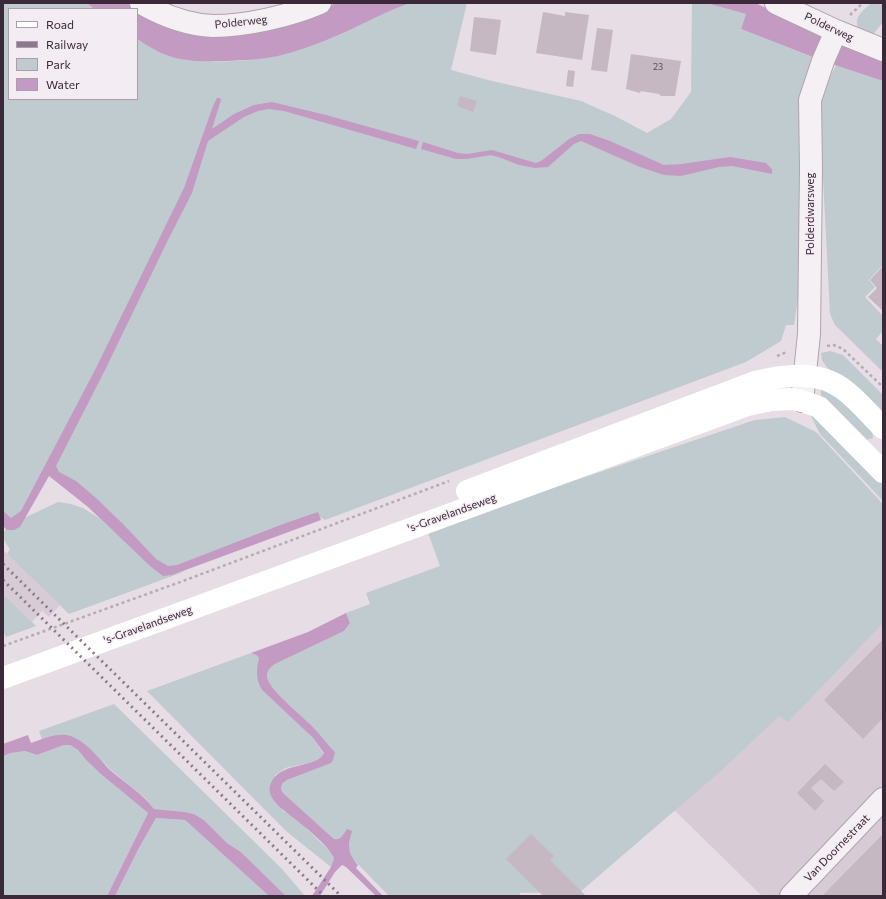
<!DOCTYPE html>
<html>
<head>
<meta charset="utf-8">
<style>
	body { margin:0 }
	#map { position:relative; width:886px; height:899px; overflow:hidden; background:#e6dde5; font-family:Commissioner,sans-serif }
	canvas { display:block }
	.frame { position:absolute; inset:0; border:4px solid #3b2838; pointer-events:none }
	.legend { position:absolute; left:8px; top:8px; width:130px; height:92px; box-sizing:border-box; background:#f4ecf3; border:1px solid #aa9ea8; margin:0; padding:5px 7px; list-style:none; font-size:12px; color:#3b2838 }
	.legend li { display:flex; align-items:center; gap:8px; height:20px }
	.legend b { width:20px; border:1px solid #aa9ea8 }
</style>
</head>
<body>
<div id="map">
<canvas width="886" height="899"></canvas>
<div class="frame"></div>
<ul class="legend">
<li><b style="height:5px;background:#fff"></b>Road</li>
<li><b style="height:5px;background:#8e788b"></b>Railway</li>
<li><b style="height:11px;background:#bfcbcf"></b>Park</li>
<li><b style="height:11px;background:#c39bc2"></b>Water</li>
</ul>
</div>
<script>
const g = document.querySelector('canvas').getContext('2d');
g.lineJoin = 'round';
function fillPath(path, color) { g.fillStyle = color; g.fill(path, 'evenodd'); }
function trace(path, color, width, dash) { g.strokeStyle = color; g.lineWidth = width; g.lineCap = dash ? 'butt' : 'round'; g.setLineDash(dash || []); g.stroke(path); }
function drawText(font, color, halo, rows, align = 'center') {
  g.font = font + ' Commissioner,sans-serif'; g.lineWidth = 3; g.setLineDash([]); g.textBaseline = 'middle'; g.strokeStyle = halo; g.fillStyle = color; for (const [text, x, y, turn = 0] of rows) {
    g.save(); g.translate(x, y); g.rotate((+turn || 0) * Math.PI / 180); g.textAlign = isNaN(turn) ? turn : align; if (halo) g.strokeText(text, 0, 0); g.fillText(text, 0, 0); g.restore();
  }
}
fillPath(new Path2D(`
	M3,550l57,55 -11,12 -7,-6 -10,11 -29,-28z
	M883,611v285h-121l-94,-92z`), '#d7ccd5');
fillPath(new Path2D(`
	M3,3h84l7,6h-85v90h128v-60l14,9 19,8 22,5 25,1 33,-2 27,-4 65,-22 57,-28 11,-3h57l-16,67 41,11 89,20 34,15 32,17 24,-14 20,-27 1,-89h14l40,11 -5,15 74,29c-10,17 -13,30 -16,49l3,163 -8,55h-8l-5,16 -35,21 -421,158 -7,-4 -135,50 -17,1 -11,-7 -105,-95 -28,54 36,-17 13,2 12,4 16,10 54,50 20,6 13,-3 -117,43 -62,-60 3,-5 -5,-7 -2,-8 3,-5 -3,-17z
	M871,3h12v19l-11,14 -14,-7c-4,-13 4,-17 13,-26z
	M836,65l47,16v184l-14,15 6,7 -10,10 18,19v15l-7,8 7,7v26l-48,-47 -5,-11 -11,-214z
	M830,351l13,4 40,40v19l-53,-42 -8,-12 -1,-7z
	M821,389l11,4 14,11 26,26 1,8 -10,3 -42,-45z
	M809,412l74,66v23l-63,-67z
	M785,417l31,15 67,72v119l-95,99 -9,-6 -56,53 -143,123 -60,1v3h-131l-38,-39 -2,-9 2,-17 -13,8h-4l-51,-46 -2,-4 1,-5 5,-4 43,-17 5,-11c-8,-8 -15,-18 -23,-26 -11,-11 -37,-32 -43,-44 -5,-8 0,-14 6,-18l69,-33 6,-8 -4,-10 24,-9 -4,-11 74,-27 -13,-36 328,-110z
	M3,594l29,28 4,4 -30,11 -3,-6z
	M251,653l5,2 3,3 -1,6 4,26 51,48 11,16c-5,11 -27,10 -38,14 -4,2 -7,5 -11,7l8,36 12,7 37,35 2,6 -3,8 -45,-36 -139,-140z
	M114,704l168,165 23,27h-19l-45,-44 -14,-9 -23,-23 -10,-6 -9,-2 -31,-3 -9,-11 -35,-29 -27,-26 -18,-8 -23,4 -3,-8z
	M64,745h6l8,5 8,10 16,15 46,38 -41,83h-104v-140l8,-3 14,-2 12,4z
	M156,818l29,2 84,76h-154l24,-48z`), '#bfcbcf');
fillPath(new Path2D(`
	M87,3h40l9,6h-42z
	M336,3h74c-24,8 -46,21 -69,31 -21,9 -42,17 -63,22 -17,4 -35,4 -52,5 -18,1 -39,1 -57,-5 -11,-4 -22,-10 -32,-17v-30l14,9h154z
	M706,3h49l128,57v21l-60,-20 -82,-32 5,-15z
	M217,98h3l1,2 -9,29 22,-15 20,-9 18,-3 54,13 93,26 -3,8 -132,-38 -15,-2 -11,2 -14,6 -36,24 -16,52 -24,47 -63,130 -49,96 3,6 17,9 20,17 27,26 33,35 12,7 9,-1 106,-41 35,-12 3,8 -149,55 -9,1 -13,-10 -62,-59 -39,-31 -29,51 -6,3h-7l-4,-4v-15l8,7 10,-7 75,-143 88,-180 29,-82z
	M579,134h11l20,7 54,24 17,-1 49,-7 36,6 6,6v5l-40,-8 -13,1 -38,9 -17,-1 -24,-8 -59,-26 -7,3 -26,23 -13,1 -16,-3 -18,-7 -10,-3 -24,4h-11l-35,-10 2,-7 35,11 9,1 25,-4 44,13 5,-2 28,-22z
	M346,613l4,10 -6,8 -69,33c-6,4 -11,10 -6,18 6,12 32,33 43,44 8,8 15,18 23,26l-2,8 -2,3 -44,17 -5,4 -1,5 2,4 51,46c7,1 9,-4 13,-10l5,2c-4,15 -5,21 6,34l-2,3 27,28h-7l-30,-29 -4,-2 -7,7 -15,24h-8l19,-29 3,-9c-5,-12 -28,-30 -39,-39 -10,-8 -33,-22 -23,-38 11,-20 45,-12 52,-28l-11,-15 -51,-48c-6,-10 -6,-20 -3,-32l-3,-3 -5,-2 57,-21z
	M28,735l3,8c12,-4 29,-12 42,-6 15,6 26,22 37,33 15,13 32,23 44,39l31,3 9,2 10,6 23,23 14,9 45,44h-17l-84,-76 -29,-2 -17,30 -24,48h-8l41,-83 -46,-38 -16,-15 -8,-10 -8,-5h-6l-27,10 -12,-4 -14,2 -8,3v-12z`), '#c39bc2');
fillPath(new Path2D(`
	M543,12l22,4v-4l24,3 -7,45 -46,-7z
	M474,17l27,3 -5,35 -26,-4z
	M597,28l16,2 -6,42 -16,-2z
	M631,54l50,7 -6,35h-14l-2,-2 -18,-3 -1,2 -14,-4z
	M568,70l7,1 -2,16 -7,-1z
	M460,96l17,5 -4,11 -16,-6z
	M883,266v45l-15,-14 9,-9 -7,-8z
	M883,639v79l-20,21 -39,-39z
	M825,764l19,18 -10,9 -13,-12 -10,9 13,13 -9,10 -18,-18z
	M531,834l23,22 -4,4 36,36h-43l-37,-37z
	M883,834v62h-58l-2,-1z`), '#c5b8c3');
const minor = new Path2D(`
	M141,3c21,12 47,22 72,23 33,0 77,-10 107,-23
	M776,3l60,28 47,19
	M802,401l7,-67 2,-166 -1,-68 13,-39 13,-30
	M791,896l92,-97`);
trace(minor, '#afa3ae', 24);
trace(new Path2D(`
	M850,15l13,-12
	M827,346l7,-1 9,4 40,38
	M777,356l10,-4
	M3,646l180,-65 266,-100`), '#b6acb4', 2.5, [3, 3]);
trace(minor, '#f5f0f4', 22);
trace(new Path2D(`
	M467,491l288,-109c28,-7 63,-12 88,7 15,11 27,26 40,39
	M3,678l745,-273 23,-5 20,-1 11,2 17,6 64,65`), '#fff', 22);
trace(new Path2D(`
	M3,564l338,332
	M3,580l321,316`), '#8e788b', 3, [2, 4]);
drawText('9px', '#5e4c5b', null, [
	["23",658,67]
]);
drawText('11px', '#3b2838', '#f4ecf3', [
	["Polderweg",241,22,-6],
	["Polderweg",829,27,25],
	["Polderdwarsweg",810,214,-90],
	["'s-Gravelandseweg",452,513,-20],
	["'s-Gravelandseweg",148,625,-20],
	["Van Doornestraat",837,848,-46]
]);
</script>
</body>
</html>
